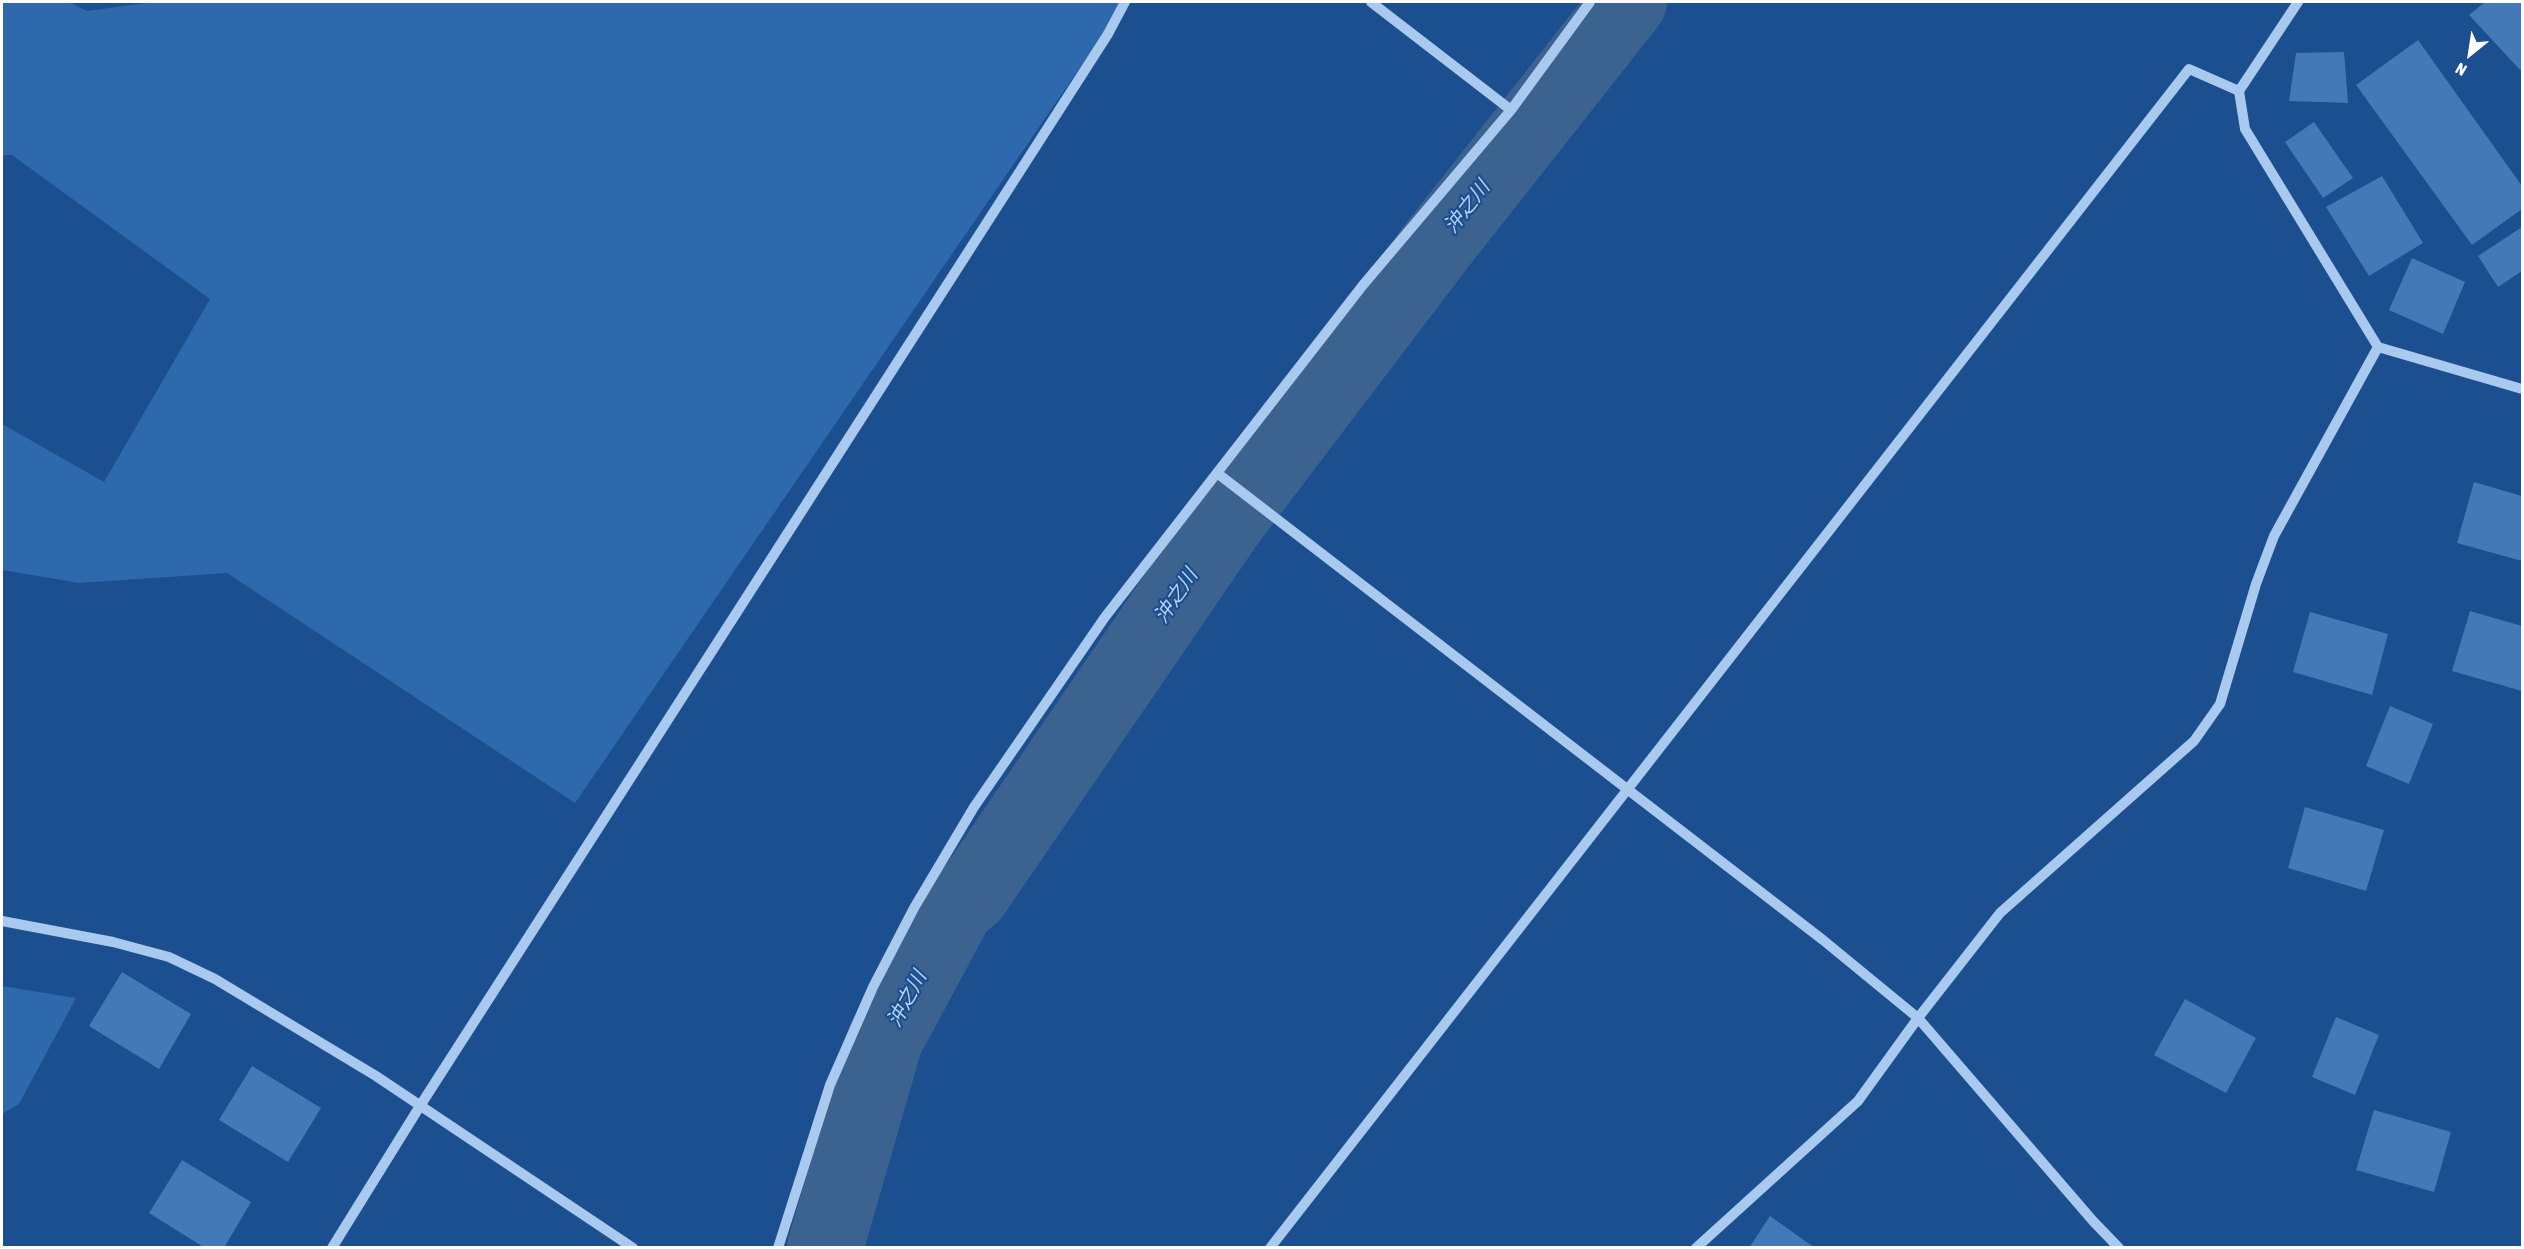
<!DOCTYPE html>
<html>
<head>
<meta charset="utf-8">
<style>
	body { margin:0 }
	#map { position:relative; width:2524px; height:1249px; overflow:hidden; background:#1b4f8f; font-family:"Asap Condensed",sans-serif }
	canvas { display:block }
	.frame { position:absolute; inset:0; border:3px solid #fff; pointer-events:none }
	.north { position:absolute; left:2440px; top:24px; width:60px; height:60px; -webkit-text-stroke:4px #1b4f8f; paint-order:stroke; rotate:210deg; font-size:16px; font-weight:700; line-height:24px; text-align:center; color:#fff }
	.north::after { content:''; display:block; margin:auto; width:21px; height:27px; background:#fff; clip-path:polygon(50% 0,100% 100%,50% 72%,0 100%) }
</style>
</head>
<body>
<div id="map">
<canvas width="2524" height="1249"></canvas>
<div class="frame"></div>
<div class="north">N</div>
</div>
<script>
const g = document.querySelector('canvas').getContext('2d');
g.lineJoin = 'round';
function fillPath(path, color) { g.fillStyle = color; g.fill(path, 'evenodd'); }
function trace(path, color, width, dash) { g.strokeStyle = color; g.lineWidth = width; g.lineCap = dash ? 'butt' : 'round'; g.setLineDash(dash || []); g.stroke(path); }
function drawText(font, color, halo, rows, align = 'center') {
  g.font = font + ' "Asap Condensed","Noto Sans JP",sans-serif'; g.lineWidth = 4.5; g.setLineDash([]); g.textBaseline = 'middle'; g.strokeStyle = halo; g.fillStyle = color; for (const [text, x, y, turn = 0] of rows) {
    g.save(); g.translate(x, y); g.rotate((+turn || 0) * Math.PI / 180); g.textAlign = isNaN(turn) ? turn : align; if (halo) g.strokeText(text, 0, 0); g.fillText(text, 0, 0); g.restore();
  }
}
fillPath(new Path2D(`
	M2,2h67l18,9 66,-9h972l-550,801 -348,-230 -148,10 -77,-13v-146l102,58 106,-183 -198,-144h-10z
	M2,986l74,12 -57,106 -17,10z`), '#2e69ad');
trace(new Path2D(`
	M825,1248l60,-208 71,-132 16,-14 254,-371 212,-279 191,-242`), '#3c6290', 76);
fillPath(new Path2D(`
	M2485,2h37v70l-53,-57z
	M2418,40l104,146v23l-50,36 -116,-160z
	M2344,52l4,51 -59,-2 7,-48z
	M2314,122l39,56 -30,20 -38,-56z
	M2382,176l41,67 -54,33 -43,-69z
	M2522,227v44l-24,16 -20,-31z
	M2412,258l53,24 -22,52 -54,-24z
	M2474,482l48,14v65l-65,-18z
	M2470,611l52,15v65l-70,-20z
	M2310,612l78,22 -16,61 -79,-23z
	M2390,706l43,18 -24,60 -43,-18z
	M2305,807l79,23 -18,61 -78,-23z
	M122,972l69,42 -32,55 -70,-43z
	M2185,999l71,39 -30,55 -72,-38z
	M2336,1017l43,18 -24,60 -43,-18z
	M252,1066l69,42 -33,54 -69,-42z
	M2374,1110l77,22 -17,60 -78,-22z
	M182,1160l69,42 -27,46h-19l-56,-35z
	M1770,1216l45,32h-66z`), '#4478b7');
trace(new Path2D(`
	M1371,2l140,108
	M2378,347l144,42
	M1217,473l606,467 95,78 175,203 26,27
	M2,921l111,21 56,15 46,22 161,97 257,172
	M332,1248l88,-142 688,-1072 17,-32
	M778,1248l52,-163 43,-98 41,-79 60,-101 131,-190 258,-332 148,-175 79,-108
	M1270,1248l919,-1179 50,22
	M1696,1248l162,-147 60,-83 82,-105 194,-172 26,-37 36,-120 18,-48 104,-189 -133,-218 -6,-38 59,-89`), '#a9c9ee', 10);
drawText('italic 20px', '#b5d3f5', '#1b4f8f', [
	["沖之川",1467,207,-52],
	["沖之川",1176,596,-56],
	["沖之川",907,999,-62]
]);
</script>
</body>
</html>
